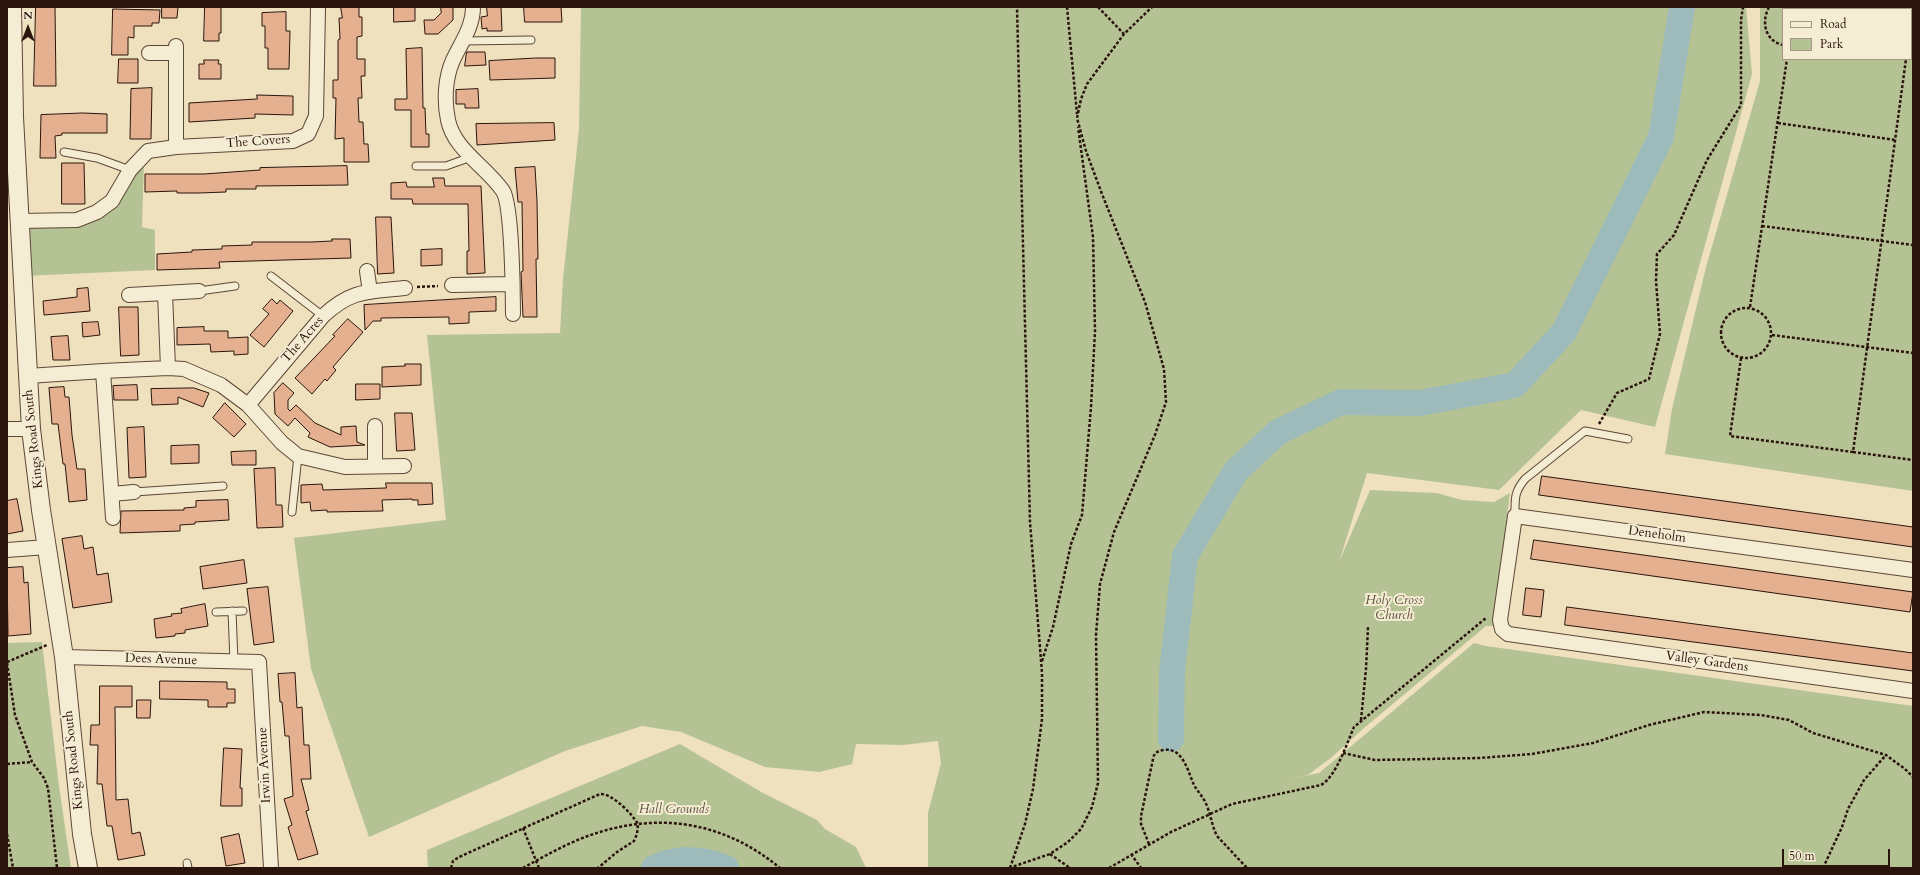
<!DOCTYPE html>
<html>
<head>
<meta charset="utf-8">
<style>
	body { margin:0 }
	#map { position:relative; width:1920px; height:875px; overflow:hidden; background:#efe1bd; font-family:Cardo,serif }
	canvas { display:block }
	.frame { position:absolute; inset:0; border:8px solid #2b140c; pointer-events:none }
	.legend { position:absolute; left:1782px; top:8px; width:130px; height:52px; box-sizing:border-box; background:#f5ecd4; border:1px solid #a49684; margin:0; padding:5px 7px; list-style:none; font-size:12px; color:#2b140c }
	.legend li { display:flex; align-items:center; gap:8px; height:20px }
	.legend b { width:20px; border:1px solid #a49684 }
	.north { position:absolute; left:8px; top:8px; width:40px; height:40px; -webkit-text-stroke:3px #f5ecd4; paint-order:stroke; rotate:0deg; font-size:11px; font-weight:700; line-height:16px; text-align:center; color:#2b140c }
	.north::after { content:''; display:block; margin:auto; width:14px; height:18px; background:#2b140c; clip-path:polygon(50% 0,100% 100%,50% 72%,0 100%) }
	.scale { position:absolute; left:1782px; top:849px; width:108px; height:18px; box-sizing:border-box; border:2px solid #2b140c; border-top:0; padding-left:5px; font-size:12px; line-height:14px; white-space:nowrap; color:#2b140c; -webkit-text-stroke:3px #f5ecd4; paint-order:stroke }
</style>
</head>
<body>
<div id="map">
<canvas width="1920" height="875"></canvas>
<div class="frame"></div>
<ul class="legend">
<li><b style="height:5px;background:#f5ecd4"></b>Road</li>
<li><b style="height:11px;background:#b5c394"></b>Park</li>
</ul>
<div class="north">N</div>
<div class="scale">50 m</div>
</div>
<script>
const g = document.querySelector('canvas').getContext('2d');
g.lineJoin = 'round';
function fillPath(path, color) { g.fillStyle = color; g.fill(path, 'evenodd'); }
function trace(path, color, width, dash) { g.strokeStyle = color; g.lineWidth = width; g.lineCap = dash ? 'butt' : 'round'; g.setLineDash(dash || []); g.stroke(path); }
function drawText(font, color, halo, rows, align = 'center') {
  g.font = font + ' Cardo,serif'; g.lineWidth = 4; g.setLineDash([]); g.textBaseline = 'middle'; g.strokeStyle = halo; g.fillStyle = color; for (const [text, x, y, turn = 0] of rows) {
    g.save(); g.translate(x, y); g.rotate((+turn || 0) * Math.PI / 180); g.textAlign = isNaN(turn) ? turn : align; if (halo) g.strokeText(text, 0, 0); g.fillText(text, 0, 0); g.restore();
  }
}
fillPath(new Path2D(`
	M581,7h1165l6,67 -97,353 -74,-17 -82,80 -132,-17 -28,89 31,-72 67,3 25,7 32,2 16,-9 -17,133h-7l-122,102 -32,29 -24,18 -28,6 39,-8 155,-130 12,3 427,60v162h-985v-55l13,-50 -3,-22 -35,4 -47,-1 -4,20 -33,8 -54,-5 -84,-35 -39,-6 -77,25 -196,86 -58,-168 -17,-131 152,-18 -19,-185 133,-2 3,-54 16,-150z
	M1760,7h153v484l-248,-37 7,-45 34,-142 54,-186zM1783,9h128v50h-128z
	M144,160l-2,67 13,3v40l-131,6 -1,-52 76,-9z
	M42,642l17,144 12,82h-64v-225z
	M680,744l83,49 54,27 8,9 31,18 10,21h-438l-1,-18z`), '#b5c394');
trace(new Path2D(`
	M1171,739l1,-67 13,-116 51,-85 42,-39 63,-30 79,1 95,-18 49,-53 97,-195 21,-130
	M654,868c23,-11 49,-10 72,0`), '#9dbbbb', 26);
const building = new Path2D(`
	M36,7h19l1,79h-22z
	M162,7h16l-1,11h-15z
	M205,7h16v26h-2v8h-15z
	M341,7h18v10h3v19l-5,1v22h8v17h-4l1,22h-4l1,24h4l1,22h4l1,18h-25v-24l-9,1 1,-41h-3v-18h5v-40l2,-1 -1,-21h3z
	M394,7h21v14l-21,1z
	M441,7h12v13l-15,14h-13l-1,-14h10l7,-7z
	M487,7h14l1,24h-15v-3l-5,1 -1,-12 6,-1z
	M524,7h37l1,15h-37z
	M113,9l47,1 -1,13h-7v3h-18v12l-6,-1v18h-16z
	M286,12v19h4l-1,38h-21v-21h-3v-22h-3v-13z
	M422,48l1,60h2l1,26h3v13h-18v-37h-16v-11h12l-1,-50z
	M467,52h18l1,13 -21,1z
	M536,58h19v20l-65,2 -1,-19z
	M119,59h19v24h-20z
	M204,60h15l-1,4h3v15h-22v-15h5z
	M152,88l-1,51h-21l1,-50z
	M478,89l1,19h-14v-4h-9v-14z
	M257,95l36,1v19l-38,-1v4l-66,4v-19l68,-4z
	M83,113l24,1v19h-45v2l-7,1 1,22h-16l1,-43z
	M554,123l1,17 -78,5 -1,-21z
	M62,163h22l1,41h-23z
	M347,166l1,19 -92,1v3h-30v3l-27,1h-22v-2l-32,1v-18h59l56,-4v-2z
	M535,167l2,34 1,58h-2l1,58h-14l-2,-45 2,-1 -1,-69h-4l-3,-34z
	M433,178h11l1,8h36l4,87 -18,1v-23h2l-1,-47h-55l-1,-5h-21v-16l15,-1 1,5h27z
	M376,217h15l3,56 -16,1z
	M332,239h18l1,19 -132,4 1,6 -63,2v-16l35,-2v-2l30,-1v-3l30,-1v-3h60l20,-1z
	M442,249v16l-21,1v-16z
	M88,288l2,23 -46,4 -1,-14 34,-4v-8z
	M496,297v14l-27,1v11l-20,1v-7l-68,1v3h-8l-8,9 -1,-25z
	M272,299l5,5 3,-4 13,11 -29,36 -14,-12 19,-21 -6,-5z
	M119,307h19l1,48 -18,1z
	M348,319l15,13 -30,35 3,3 -9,11 -2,-2 -13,15 -17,-16 40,-42 -2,-1z
	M98,322l2,13 -17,2 -1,-14z
	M204,327v4h24v7l20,-1v17l-14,1v-4l-23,1 -1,-8 -33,1v-17z
	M68,336l2,24h-17l-2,-23z
	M405,364h16v21l-39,2v-20l23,-1z
	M283,383l11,10 -6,7v9l2,2 6,-6 19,18 26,12v-8l15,-1 1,16 8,3 -35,2 -22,-10 2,-4 -15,-15 -7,8 -13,-12 -1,-21z
	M356,384h24v15l-24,1z
	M137,385l1,15h-24l-1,-14z
	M64,387l1,10h4l3,38 5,34h8l2,31 -18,2 -4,-38h-2l-5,-40h-6l-3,-36z
	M194,388l15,5 -6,14 -25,-10v7l-26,1 -1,-16z
	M225,403l21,21 -12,13 -21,-19z
	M395,413h17l3,37 -18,1z
	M144,427l2,50 -17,1 -2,-50z
	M199,445v18l-28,1v-18z
	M256,451v14h-24l-1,-13z
	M275,468l1,37h6l1,22 -26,1 -3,-59z
	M1542,476l371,51v20l-374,-52z
	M386,483h46l1,21 -15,1v-5h-6v-1l-30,1 1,11 -56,1v-2l-16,1 -1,-9 -9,1v-18l21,-1 1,6 63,-2z
	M17,499l6,32 -16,3v-33z
	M228,500l1,20 -34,2v2l-15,1v6l-60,2 1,-22 63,-1v-2l12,-1v-6z
	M82,536l2,13 9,-2 4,28 11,-2 4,29 -39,6 -11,-69z
	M1534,540l379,52 -3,20 -379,-53z
	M244,560l3,23 -44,6 -3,-22z
	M23,567l1,16 4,-1 3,52 -23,2 -1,-68z
	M268,587l6,55 -20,3 -7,-56z
	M1526,588l18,2 -3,27 -18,-2z
	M205,604l3,22 -23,4v3l-10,1v2l-19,2 -2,-19 18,-3 -1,-2 11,-1 -1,-4z
	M1567,607l346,46v18l-348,-46z
	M295,673l2,35 5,-1 2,38h5l2,34h-10l8,31 -3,1 12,43 -20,6 -10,-33 4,-2 -8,-26 9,-3 -4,-60h-4l-3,-34h-2l-2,-28z
	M160,681l67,1v7h8v14h-8v4h-19v-7l-48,-1z
	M100,686h32v21h-17l1,93 12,-1 4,35 8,-2 5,23 -27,5 -6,-34h-5l-5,-42h-5l1,-39h-8l1,-20h8z
	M137,700h14l-1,18h-13z
	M224,748l18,1 -2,39h2v18h-21z
	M239,834l6,29 -19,3 -5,-28z`);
fillPath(building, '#e4b08f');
trace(building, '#2b140c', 1);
const service = new Path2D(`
	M464,41l67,-1
	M64,152l33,6 33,12
	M416,166h30l25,-9
	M271,276l52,40
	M199,291l36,-5
	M134,492l89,-6
	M292,512l6,-56
	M1515,516c0,-17 -1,-24 10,-37l60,-48 43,8
	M232,611l2,51
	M216,612l27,-1
	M187,863l1,5`);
const minor = new Path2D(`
	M473,7c0,20 -12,36 -20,53 -8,18 -9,41 -5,60 6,30 38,46 55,71 9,14 10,102 10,123
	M176,46v101
	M149,53h27
	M19,221l58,-1 20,-8 15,-11 18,-31 18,-19 28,-4 117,-6 15,-7 8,-18 2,-109
	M367,271l3,21
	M452,285l60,-1
	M165,293l3,75
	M129,295l70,-4
	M103,371l10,147
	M28,376l75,-5 65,-3 16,1 37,16 27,20 34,38 16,13 47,11 59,-1
	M248,405l75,-89c29,-27 45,-24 82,-28
	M375,426v40
	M7,429h24
	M112,494l22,-2
	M7,550l40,-3
	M1913,570l-398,-54 -15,104 2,9 6,5 405,57
	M64,657l195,5 12,206`);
const tertiary = new Path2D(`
	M12,7l2,110 17,312 10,81 23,147 18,177 6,34`);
trace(service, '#5c4738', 9);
trace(minor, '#5c4738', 16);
trace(tertiary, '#5c4738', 20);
trace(new Path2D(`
	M1067,7l10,107
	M1098,7l26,27
	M1769,7c-8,15 -4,34 14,38
	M1809,7l1,2
	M1911,21l2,-14
	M1911,39h2
	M1778,123l117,17
	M1762,226l151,19
	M417,287l21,-1
	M1750,307l37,-248
	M1721 333a25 25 0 1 1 50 0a25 25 0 1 1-50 0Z
	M1772,335l141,18
	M1741,358l-11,78 123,16 53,-393
	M1599,424l18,-31 32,-14 11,-45 -4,-53 1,-27 17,-19 33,-75 34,-55v-85l2,-13
	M1853,452l60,8
	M1042,661l11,-34 18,-83 11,-29 9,-108 4,-76 -2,-94 -15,-110
	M7,662l40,-17
	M7,663l8,52 17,47 12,16 4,10 9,80
	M1361,720l5,-51 2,-42
	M1343,753l32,7 104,-2 53,-4 61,-11 56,-18 55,-13 57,3 28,5 24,13 73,22 19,14 8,8
	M7,764l25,-2
	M523,828l16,40
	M7,834l6,34
	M1149,844l-8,-20v-8l12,-57c1,-6 4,-8 11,-9 19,-3 24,22 30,35 4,7 10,13 13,21 4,10 5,20 10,30l30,32
	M1050,854l20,14
	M1131,854l10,14
	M451,868l2,-7 6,-4 141,-63c12,-1 32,20 38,30l-1,10 -3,7 -17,11 -19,16
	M523,868c20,-11 41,-23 62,-31 70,-26 137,-17 195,31
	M1009,868l41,-14 18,-12 13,-13 11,-22 6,-24 -2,-148 4,-51 14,-52 41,-97 11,-33 -2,-33 -19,-67 -43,-108 -16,-43 -9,-33 4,-19 6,-15 37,-50 28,-27
	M1010,868l15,-44 8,-35 9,-70v-46l-12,-151 -13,-515
	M1109,868l62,-36 61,-28 89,-19c15,-8 26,-42 33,-58l132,-109
	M1823,868l19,-41 6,-18 16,-29 22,-25`), '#2b140c', 2.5, [3, 2]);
trace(service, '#f5ecd4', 7);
trace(minor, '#f5ecd4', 14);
trace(tertiary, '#f5ecd4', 18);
drawText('13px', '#2b140c', '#f5ecd4', [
	["The Covers",258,142,-4],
	["The Acres",303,340,-49],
	["Kings Road South",34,439,-96],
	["Deneholm",1657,535,8],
	["Dees Avenue",161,660,2],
	["Valley Gardens",1707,662,8],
	["Kings Road South",74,760,-96],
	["Irwin Avenue",265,765,-93]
]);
drawText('italic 13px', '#5b513c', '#f5ecd4', [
	["Holy Cross",1394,601],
	["Church",1394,616],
	["Hall Grounds",674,810]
]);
</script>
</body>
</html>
